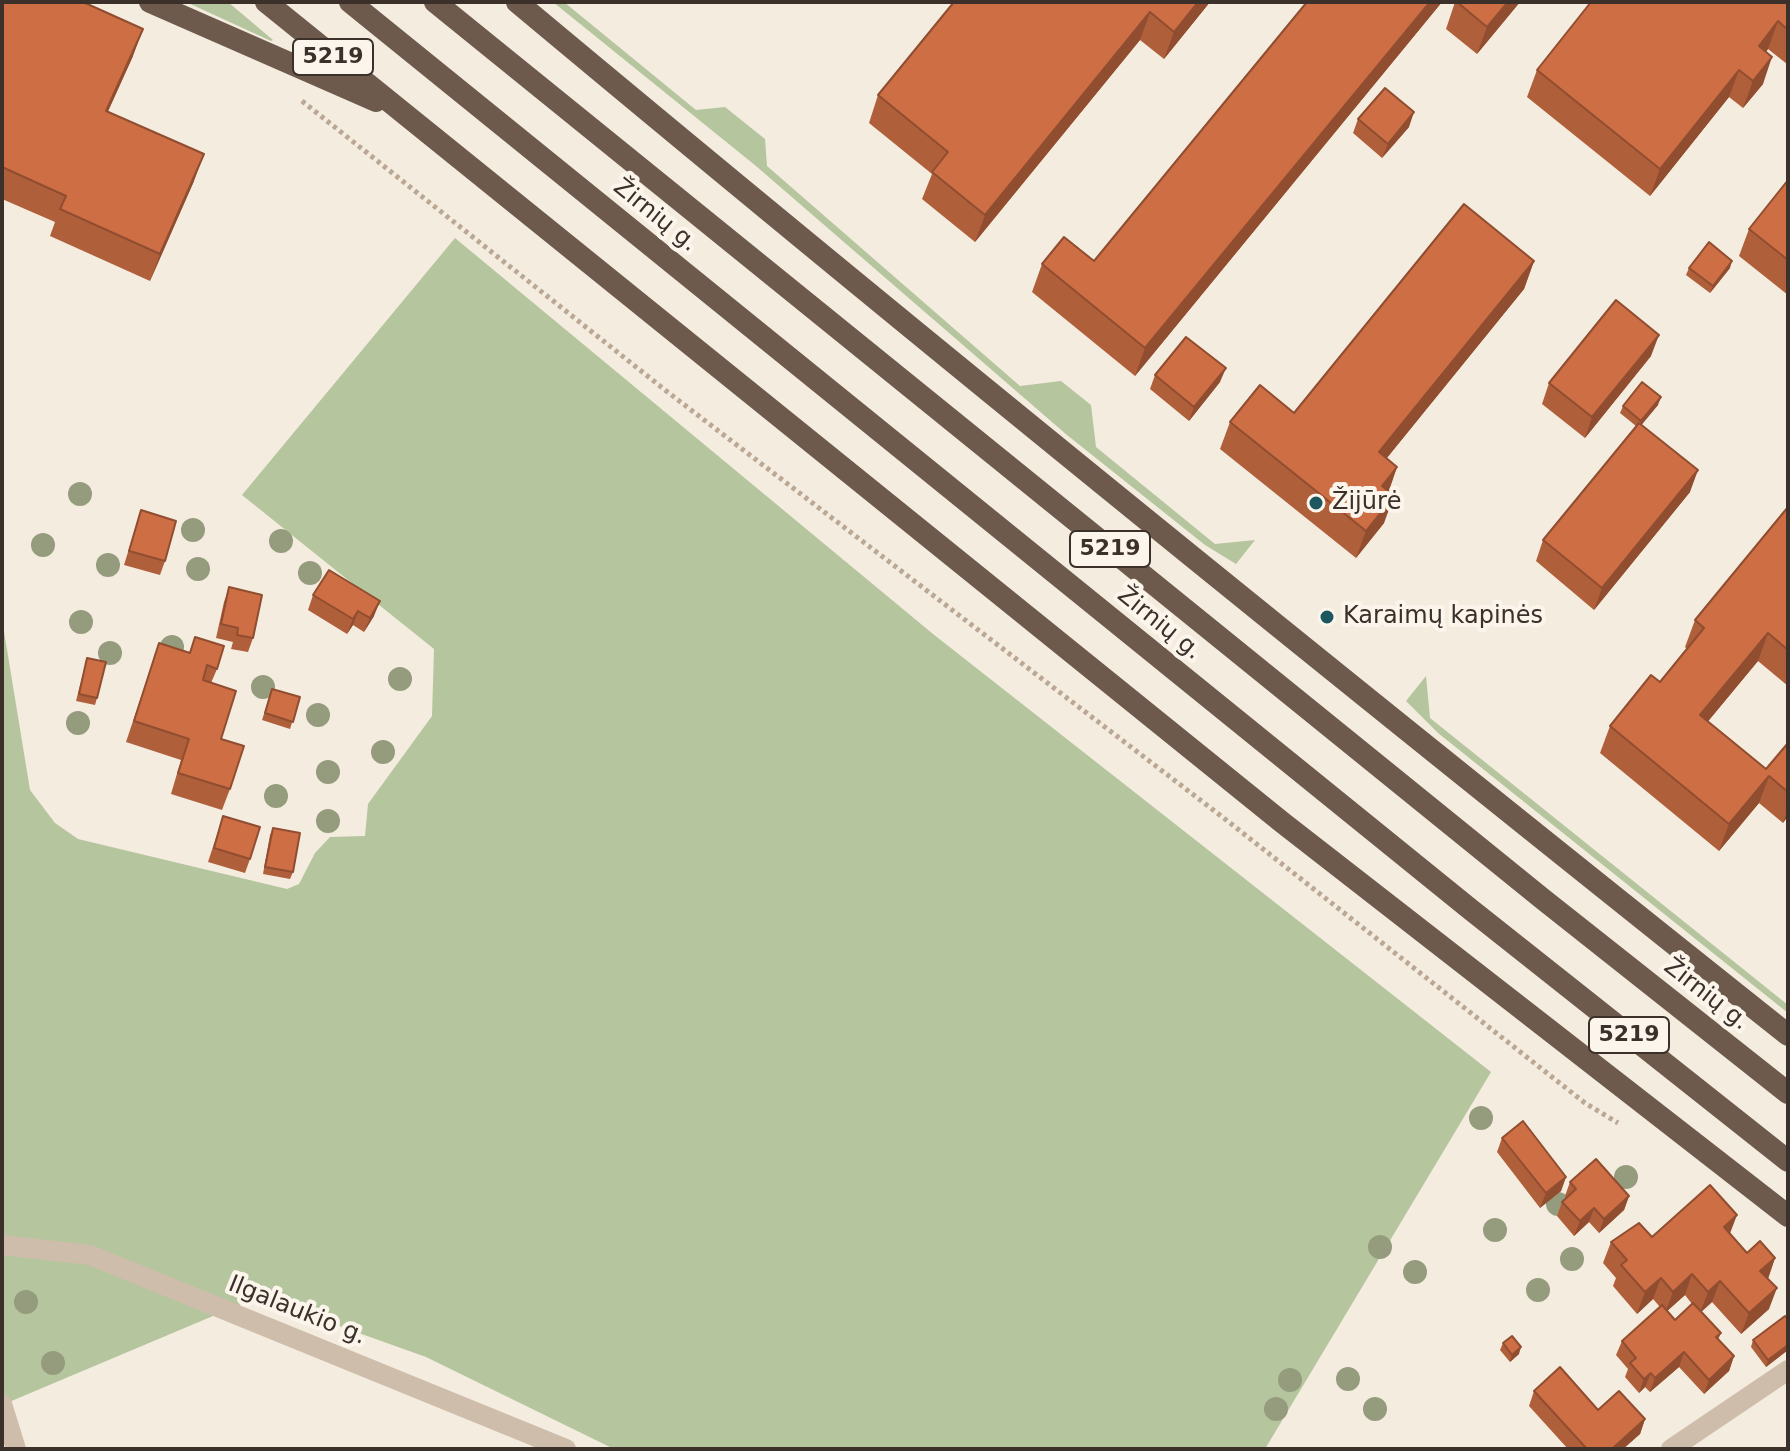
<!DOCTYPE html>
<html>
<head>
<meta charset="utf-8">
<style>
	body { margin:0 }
	#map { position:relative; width:1790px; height:1451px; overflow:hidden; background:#f4ecdf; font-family:"DejaVu Sans",sans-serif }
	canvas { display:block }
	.frame { position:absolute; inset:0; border:4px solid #3b302a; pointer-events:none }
</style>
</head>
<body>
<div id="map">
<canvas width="1790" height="1451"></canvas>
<div class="frame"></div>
</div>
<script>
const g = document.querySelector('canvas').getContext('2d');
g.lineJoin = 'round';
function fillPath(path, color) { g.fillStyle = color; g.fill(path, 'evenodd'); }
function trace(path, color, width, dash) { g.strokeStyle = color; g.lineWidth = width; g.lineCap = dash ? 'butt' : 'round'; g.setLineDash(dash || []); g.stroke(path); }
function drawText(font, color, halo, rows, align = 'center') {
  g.font = font + ' "DejaVu Sans",sans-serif'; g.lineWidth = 8; g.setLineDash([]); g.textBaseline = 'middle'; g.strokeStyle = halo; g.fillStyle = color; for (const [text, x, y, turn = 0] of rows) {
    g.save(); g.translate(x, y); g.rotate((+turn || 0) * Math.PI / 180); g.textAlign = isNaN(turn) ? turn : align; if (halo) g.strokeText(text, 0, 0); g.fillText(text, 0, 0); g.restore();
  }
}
fillPath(new Path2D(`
	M186,2h42l45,38 -2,1z
	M553,2h11l132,108 29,-3 40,32 2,27 253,220 41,-5 30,24 5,42 119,97 40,-4 -19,24 -31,-19 -138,-110 -311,-269z
	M455,238l478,396 558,438 -226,377h-651l-188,-92 -168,-60 -256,108v-786l28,171 25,33 23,16 209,50 12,-5 16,-31 15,-16 35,-1 3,-32 64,-88 2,-67 -192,-154z
	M1426,676l4,42 358,287v8l-350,-280 -32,-32z`), '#b5c59e');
trace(new Path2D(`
	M302,101l363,289 560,429 360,284 33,20`), '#baa794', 5, [4, 4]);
trace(new Path2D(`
	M2,1245l88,10 476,194
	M2,1404l14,45
	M1671,1449l117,-79`), '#cebdaa', 20);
trace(new Path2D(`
	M150,2l226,99
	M266,2l1017,821 505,393
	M350,2l1120,907 318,252
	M435,2l1109,898 244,193
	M517,2c419,350 844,693 1271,1033`), '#6d5a4d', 22);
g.fillStyle = '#959c7d';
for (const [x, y] of [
	[80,494],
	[193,530],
	[281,541],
	[43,545],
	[108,565],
	[198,569],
	[310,573],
	[81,622],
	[172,647],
	[110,653],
	[400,679],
	[263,687],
	[318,715],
	[78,723],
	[383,752],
	[328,772],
	[276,796],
	[328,821],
	[1481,1118],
	[1626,1177],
	[1558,1204],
	[1495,1230],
	[1380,1247],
	[1572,1259],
	[1415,1272],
	[1538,1290],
	[26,1302],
	[53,1363],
	[1348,1379],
	[1290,1380],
	[1276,1409],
	[1375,1409]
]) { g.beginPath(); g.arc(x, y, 12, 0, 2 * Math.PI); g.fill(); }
fillPath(new Path2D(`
	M2,2l131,54 -25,55 86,70 -44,100 -100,-45 5,-14 -53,-23z
	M954,2h256l-46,57 -24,-19 -165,202 -53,-43 10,-25 -63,-51 9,-28z
	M1307,2h135l-307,374 -103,-84 10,-28 52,-3z
	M1455,2h65l-43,52 -31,-25z
	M1788,2v61l-1,1 -19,-15 -2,3 -3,32 -20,24 -14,-11 -79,99 -123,-99 10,-27z
	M1358,119l51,8 -27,31 -29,-25z
	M1788,180v115l-49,-39 10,-27z
	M1534,261l-10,28 -138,170 11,8 -8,24 -5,32 -28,35 -136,-109 10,-27 64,-9z
	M1689,268h41l-20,25 -24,-18z
	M1651,356l-66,82 -43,-34 7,-21z
	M1155,375l65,7 -31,39 -39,-32z
	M1658,405l-17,20 49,67 -96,118 -58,-49 7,-21 93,-114 -16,-13 3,-7z
	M1788,507v179l-30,-25 -50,60 58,48 22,-26v73l-5,7 -24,-20 -40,48 -119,-98 10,-27 50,-44 27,-33 -2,-2 10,-27z
	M141,510l24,51 -5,14 -36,-10z
	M229,587l24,51 -5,14 -17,-3 2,-7 -17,-4 8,-36z
	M313,595l61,21 -10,16 -11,-7 -6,9 -39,-24z
	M195,637l22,32 -6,14 19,106 -8,21 -51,-16 10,-34 -55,-18 33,-99 30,10z
	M87,658l10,40 -2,7 -19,-4z
	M272,689l28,8 -10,32 -28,-9z
	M223,816l27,43 -5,14 -37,-11z
	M273,828l20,44 -3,7 -27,-5 7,-39z
	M1502,1138l64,39 -5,14 -21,17 -43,-56z
	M1570,1182l59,14 -5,14 -25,23 -10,-11 -15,14 -17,-20 5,-14 5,-4 -2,-2z
	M1730,1234l17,19 28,5 -7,20 1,31 -28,25 -29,-32 -11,10 20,21 -3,7 16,16 -5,15 -25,23 -25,-27 -29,25 -5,-5 -6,6 -14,-16 3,-8 -12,-14 6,-14 38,-34 -7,-8 -16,15 -24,-28 3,-8 -13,-15 8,-21 41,-5zM1685,1295l7,9 -17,16 -8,-9z
	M1788,1319v31l-22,17 -15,-20 2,-7z
	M1503,1343l16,11 -9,8 -10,-12z
	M1534,1391l64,19 47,9 -5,15 -17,15h-55l-39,-43z`), '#b05f3b');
fillPath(new Path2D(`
	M1198,2h12l-46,57 10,-27z
	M1430,2h12l-307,374 10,-28z
	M1508,2h12l-43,52 10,-27z
	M1150,12l-10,28 -165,202 10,-27z
	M1778,21l-10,28 -19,24 10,-27z
	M143,29l-10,27 -37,82 10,-27z
	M1772,57l-9,27 -20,24 10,-27z
	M1739,70l-10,27 -79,99 10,-27z
	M1414,112l-5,15 -27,31 6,-14z
	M204,154l-10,27 -44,100 10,-27z
	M1534,261l-10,28 -155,191 10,-28z
	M1732,261l-2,7 -20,25 3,-7z
	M1659,335l-8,21 -66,82 7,-21z
	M1226,368l-6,14 -31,39 5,-14z
	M1661,397l-3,8 -19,23 2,-7z
	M1397,467l-10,28 -5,-9z
	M1698,470l-8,22 -96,118 8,-22z
	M1394,496l-10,27 -28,35 10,-27z
	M380,601l-6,15 -10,16 6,-14z
	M358,611l-5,14 -6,9 6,-15z
	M1768,633l-10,28 -67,81 9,-27z
	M1769,776l-10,27 -40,48 10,-27z
	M1788,808v8l-5,7z
	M1566,1177l-5,14 -21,17 6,-15z
	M1629,1196l-5,14 -25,23 5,-14z
	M1594,1208l-5,14 -15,14 6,-15z
	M1737,1215l-8,21 -5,-9z
	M1775,1258l-7,21 -8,-8z
	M1692,1274l-7,21 -20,18 8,-21z
	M1661,1278l-8,21 -16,15 8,-22z
	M1720,1281l-8,21 -12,11 8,-21z
	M1777,1288l-8,21 -28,25 8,-21z
	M1788,1345v5l-22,17 2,-7z
	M1521,1347l-2,7 -9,8 2,-7z
	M1684,1352l-5,15 -29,25 5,-14z
	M1734,1356l-5,15 -25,23 5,-14z
	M1651,1373l-6,14 -6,6 5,-14z
	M1645,1419l-5,15 -17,15h-11z`), '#904d30');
const building = new Path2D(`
	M2,2h81l60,27 -37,82 98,43 -44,100 -100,-45 6,-13 -64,-29z
	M954,2h244l-24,30 -24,-20 -165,203 -53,-43 16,-20 -70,-57z
	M1307,2h123l-285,346 -103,-84 22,-27 30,24z
	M1457,2h51l-21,25z
	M1591,2h197v28l-10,-9 -19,25 13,11 -19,24 -14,-11 -79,99 -123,-99z
	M1385,88l29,24 -26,32 -30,-25z
	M1788,180v80l-39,-31z
	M1464,204l70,57 -155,191 18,15 -15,19 12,10 -28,35 -136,-109 30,-37 34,28z
	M1709,242l23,19 -19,25 -24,-18z
	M1616,300l43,35 -67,82 -43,-34z
	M1186,337l40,31 -32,39 -39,-32z
	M1642,382l19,15 -20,24 -18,-15z
	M1639,423l59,47 -96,118 -59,-48z
	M1788,507v143l-20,-17 -68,82 66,54 22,-26v49l-19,-16 -40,48 -119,-98 41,-51 9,7 44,-54 -9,-8z
	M141,510l35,11 -11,40 -36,-10z
	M329,570l51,31 -10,17 -12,-7 -5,8 -40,-24z
	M229,587l33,8 -9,43 -16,-3 1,-7 -17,-4z
	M195,637l29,9 -7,23 -10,-4 -4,15 33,11 -15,48 23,7 -14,43 -52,-16 11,-34 -55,-18 25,-78 31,10z
	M87,658l19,4 -9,36 -18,-4z
	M272,689l28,8 -7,25 -28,-9z
	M223,816l37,11 -10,32 -36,-11z
	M273,828l27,5 -7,39 -28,-5z
	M1523,1121l43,56 -20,16 -44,-55z
	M1596,1159l33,37 -25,23 -10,-11 -14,13 -18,-19 14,-13 -6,-7z
	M1710,1185l27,30 -13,12 23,26 13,-12 15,17 -15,13 17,17 -28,25 -29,-32 -12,11 -16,-18 -19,18 -12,-14 -16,14 -24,-27 6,-5 -16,-18 28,-19 13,14z
	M1693,1303l28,30 -5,4 18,19 -25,24 -25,-28 -29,26 -4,-5 -7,6 -14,-16 6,-5 -14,-17 40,-36 13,15z
	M1785,1316l3,3v26l-20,15 -15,-20z
	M1512,1336l9,11 -9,8 -9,-12z
	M1560,1367l38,43 21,-19 26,28 -33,30h-25l-53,-58z`);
fillPath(building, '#cd6e45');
trace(building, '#904d30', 2);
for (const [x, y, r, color] of [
	[1316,503,8,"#1c5760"],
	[1327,617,8,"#1c5760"]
]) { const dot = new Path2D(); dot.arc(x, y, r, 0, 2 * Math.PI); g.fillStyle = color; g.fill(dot); trace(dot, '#fbf5ec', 3); }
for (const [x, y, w] of [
	[333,57,80],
	[1110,549,80],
	[1629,1035,80]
]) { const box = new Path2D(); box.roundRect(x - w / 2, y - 18, w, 36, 6); g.fillStyle = '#fbf5ec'; g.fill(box); trace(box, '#3b302a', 2); }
drawText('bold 22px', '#3b302a', null, [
	["5219",333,57],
	["5219",1110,549],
	["5219",1629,1035]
]);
drawText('24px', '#3b302a', '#fbf5ec', [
	["Žirnių g.",655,216,39],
	["Žirnių g.",1159,624,39],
	["Žirnių g.",1706,995,38],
	["Ilgalaukio g.",297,1311,22]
]);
drawText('24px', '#3b302a', '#fbf5ec', [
	["Žijūrė",1332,503],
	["Karaimų kapinės",1343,617]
], 'left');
</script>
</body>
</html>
